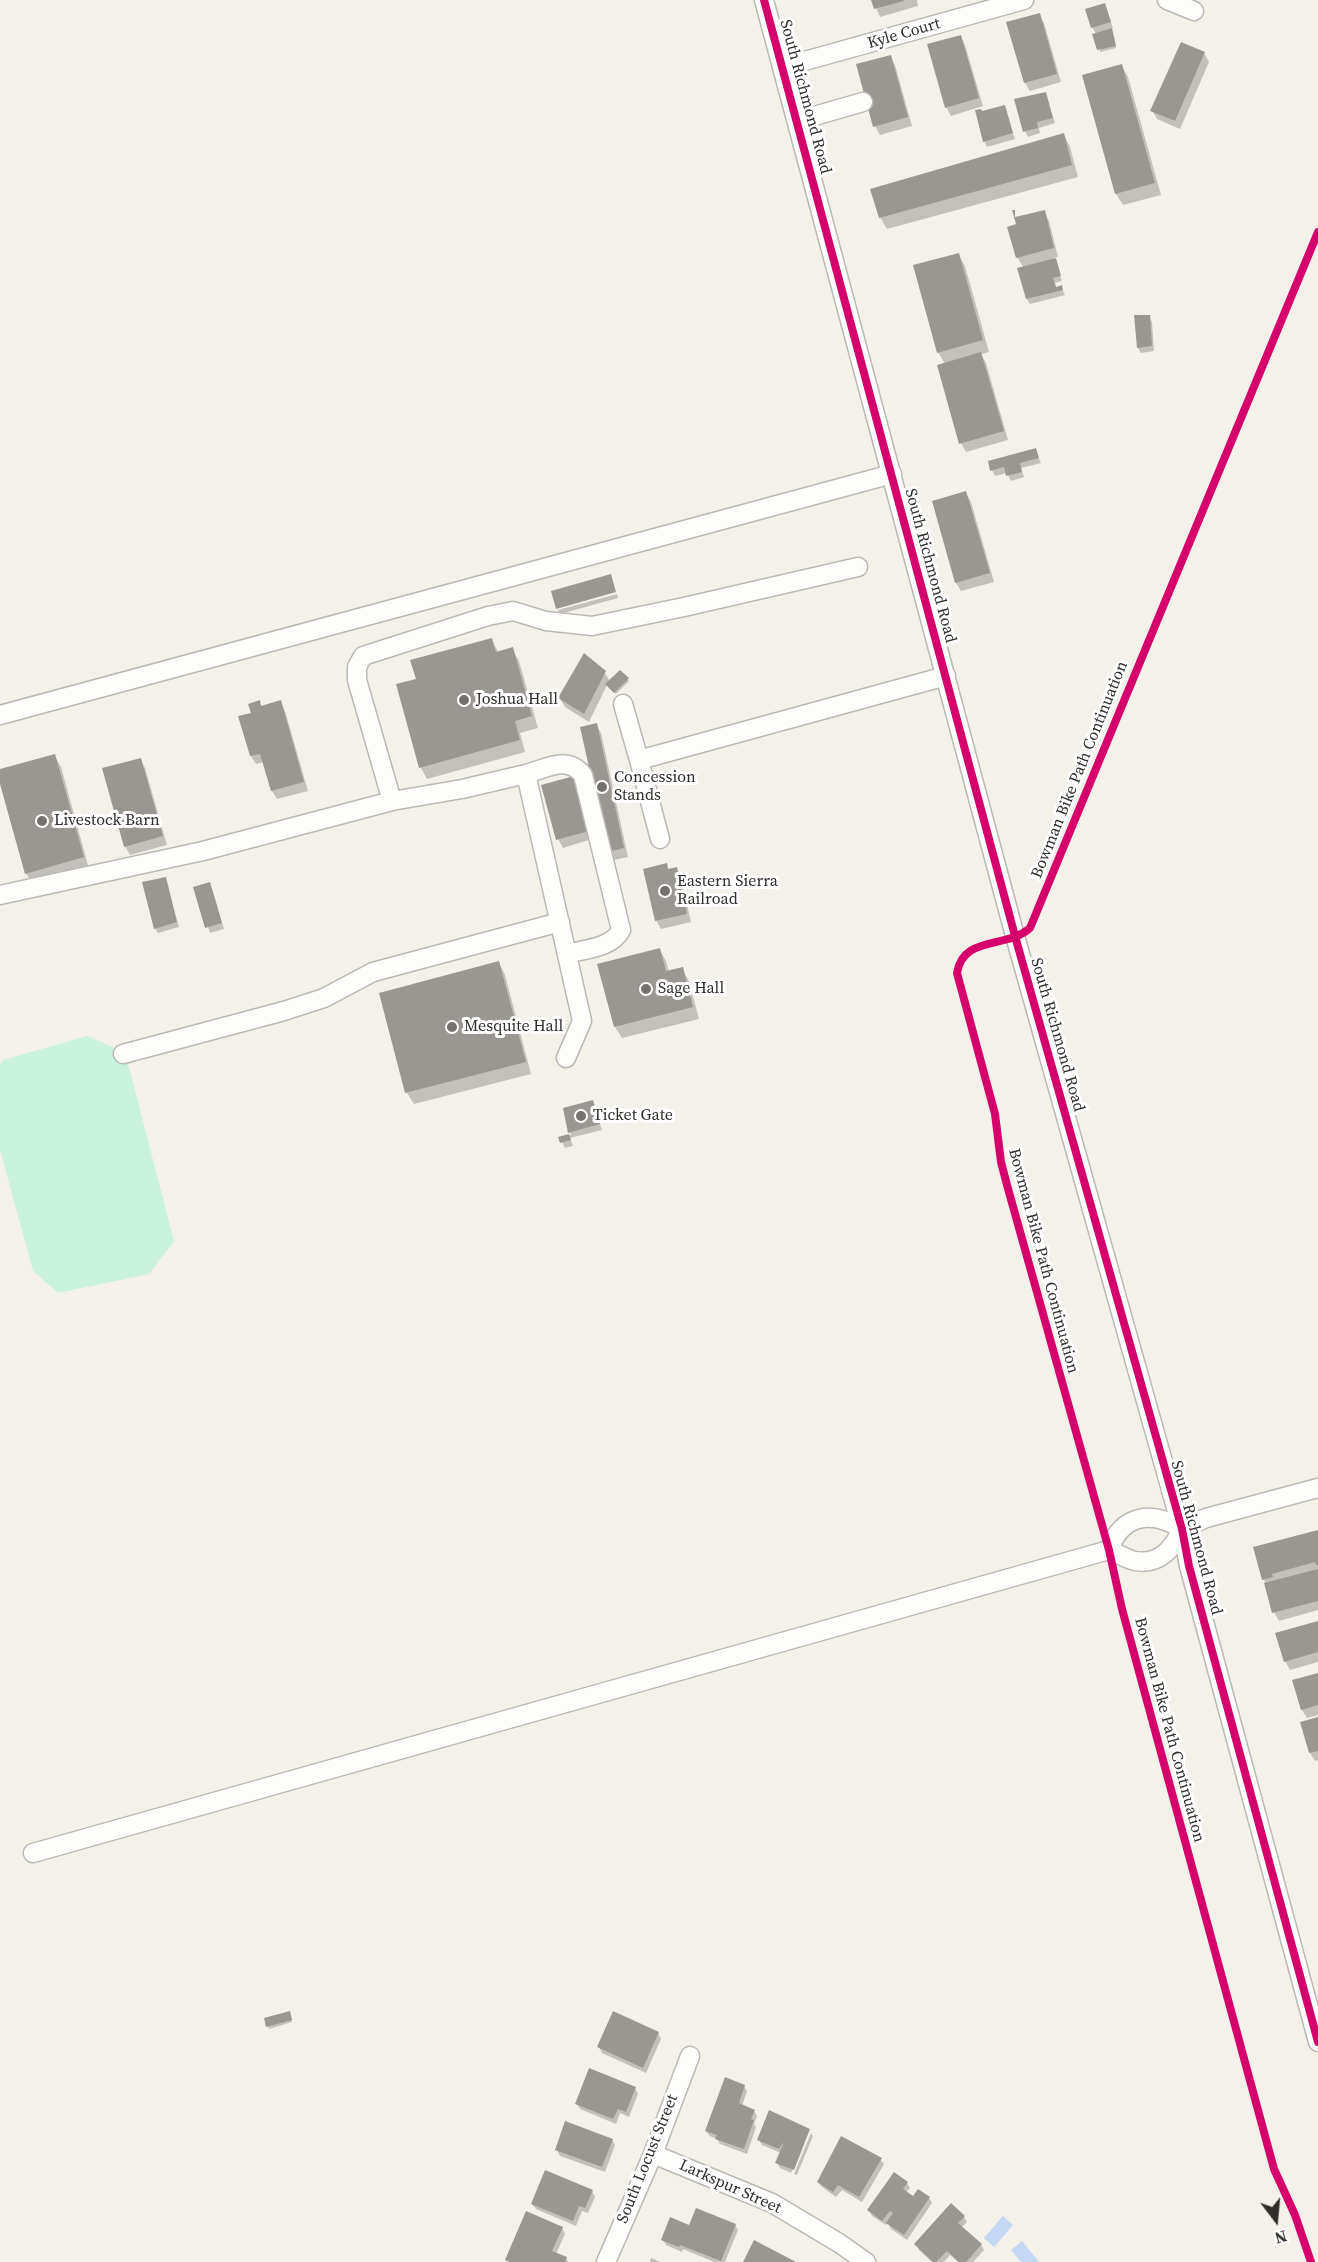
<!DOCTYPE html>
<html>
<head>
<meta charset="utf-8">
<style>
	body { margin:0 }
	#map { position:relative; width:1318px; height:2262px; overflow:hidden; background:#f4f1ea; font-family:"Source Serif 4",serif }
	canvas { display:block }
	.north { position:absolute; left:1246px; top:2190px; width:60px; height:60px; -webkit-text-stroke:4px #fff; paint-order:stroke; rotate:164deg; font-size:16px; font-weight:700; line-height:24px; text-align:center; color:#302e2a }
	.north::after { content:''; display:block; margin:auto; width:21px; height:27px; background:#302e2a; clip-path:polygon(50% 0,100% 100%,50% 72%,0 100%) }
</style>
</head>
<body>
<div id="map">
<canvas width="1318" height="2262"></canvas>
<div class="north">N</div>
</div>
<script>
const g = document.querySelector('canvas').getContext('2d');
g.lineJoin = 'round';
function fillPath(path, color) { g.fillStyle = color; g.fill(path, 'evenodd'); }
function trace(path, color, width, dash) { g.strokeStyle = color; g.lineWidth = width; g.lineCap = dash ? 'butt' : 'round'; g.setLineDash(dash || []); g.stroke(path); }
function drawText(font, color, halo, rows, align = 'center') {
  g.font = font + ' "Source Serif 4",serif'; g.lineWidth = 6; g.setLineDash([]); g.textBaseline = 'middle'; g.strokeStyle = halo; g.fillStyle = color; for (const [text, x, y, turn = 0] of rows) {
    g.save(); g.translate(x, y); g.rotate((+turn || 0) * Math.PI / 180); g.textAlign = isNaN(turn) ? turn : align; if (halo) g.strokeText(text, 0, 0); g.fillText(text, 0, 0); g.restore();
  }
}
fillPath(new Path2D(`
	M87,1036l38,16 49,189 -25,33 -91,19 -25,-22 -33,-121v-85l3,-5z`), '#caf2dc');
fillPath(new Path2D(`
	M1003,2216l10,9 -19,22 -10,-9z
	M1022,2241l17,21h-18l-10,-12z`), '#c4d8f2');
fillPath(new Path2D(`
	M873,0h44l1,6 -38,11z
	M1105,5l8,23h-2l5,20 -16,4 -4,-18 -4,-7z
	M1039,15l5,8 17,59 -31,9 -5,-8 -17,-60z
	M960,36l5,9 18,61 -32,10 -5,-9z
	M1204,53l5,9 -29,67 -23,-10 -5,-9z
	M890,56l5,9 17,61 -32,9 -5,-9z
	M1121,65l7,12 33,118 -38,10 -7,-11z
	M1045,94l10,29 -16,5 1,5 -12,4 -3,-6z
	M1004,107l11,32 -28,8 -3,-6 -2,-28z
	M1064,135l6,12 8,30 -191,52 -7,-12z
	M1044,212l5,9 9,36 -5,1 9,23 -7,2 1,5 5,-1 4,8 -35,9 -3,-5 -3,-31 -7,-11z
	M958,254l7,12 24,86 -8,2 5,9 22,77 -42,12 -5,-9 -16,-79 -7,-12z
	M1149,316l3,6 2,29 -13,2 -3,-5z
	M1035,450l6,13 -20,5 3,9 -13,4 -4,-8 -12,3 -3,-6z
	M966,493l5,9 23,80 -33,9 -5,-8 -23,-81z
	M617,594l1,4 -58,16 -2,-4z
	M491,639l8,14 13,-4 7,12 19,67 -18,5 5,19 -98,27 -6,-11 -23,-83 20,-5z
	M604,672l6,9 18,-2 1,2 -13,13 -9,-9 -18,37 -24,-15 -5,-9z
	M259,702l3,5 18,-5 5,9 23,80 -31,8 -5,-8 -8,-29 -8,2 -5,-8 -11,-39 12,-3z
	M596,725l5,8 27,124 -14,3 -5,-9z
	M54,755l7,12 28,102 -56,16 -7,-12 -26,-94v-9z
	M140,759l5,9 22,77 -37,10 -5,-9z
	M573,778l19,61 -29,9 -5,-9z
	M666,865l3,6 7,-2 5,9 10,44 -30,7 -5,-9z
	M165,878l14,49 -21,6 -3,-5z
	M195,888l17,1 12,40 -14,4z
	M659,949l7,12 3,11 13,-3 7,12 10,38 -77,19 -7,-11z
	M499,963l6,12 26,99 -117,30 -7,-11 -26,-99z
	M592,1102l10,28 -32,8 3,8 -8,2 -5,-10 11,-3 -1,-3z
	M1318,1532v78l-39,11 -5,-9 -10,-33z
	M1318,1622v40l-28,8 -5,-9z
	M1318,1675v40l-11,3 -5,-8 -8,-29z
	M1318,1719v41l-3,1 -5,-8z
	M290,2015l2,7 -23,7 -3,-10z
	M658,2033l3,6 -15,34 -44,-20 -3,-6z
	M744,2086l3,5 -5,15 12,5 3,5 -3,8 2,3 -9,27 -27,-10 -3,-5 -7,-3 -4,-5z
	M635,2088l3,6 -9,23 -9,-4 -4,11 -36,-15 -3,-5z
	M809,2130l-18,43 -11,-5 -3,-5 4,-10 -19,-8 -3,-5z
	M811,2133l2,3 -16,39 -3,-1z
	M612,2140l3,5 -10,27 -45,-16 -3,-6z
	M880,2159l4,5 -22,38 -20,-12 -6,7 -14,-10 -4,-5z
	M907,2183l3,5 -4,5 8,5h15l3,5 -25,37 -16,-11 -3,-6 -2,2 -14,-9 -3,-6z
	M592,2191l3,6 -7,16 -6,-2 -6,15 -40,-17 -4,-5z
	M964,2217l3,5 -6,6 20,17 3,5 -11,12h-15l-8,-7 -6,7h-12l-13,-12 -3,-6z
	M735,2225l3,5 -13,32h-11l-31,-13 -1,3 -16,-7 -3,-5 27,-13z
	M562,2228l3,6 -9,20 10,4 2,4h-60l-1,-2z
	M651,2258l9,4h-10z`), '#0003');
fillPath(new Path2D(`
	M871,0h32l1,1 -30,8z
	M1105,3l6,19 -20,6 -6,-19z
	M1040,13l17,61 -33,9 -18,-61z
	M1112,28l4,18 -19,4 -5,-16z
	M961,35l18,63 -34,10 -18,-64z
	M1181,42l24,10 -30,69 -25,-10z
	M891,55l17,62 -35,10 -17,-63z
	M1122,64l33,119 -40,11 -33,-119z
	M1046,92l7,26 -16,4 1,6 -15,4 -9,-33z
	M1005,105l8,28 -30,9 -8,-32 6,-1 1,2z
	M1064,133l8,32 -193,53 -9,-29z
	M1012,210h3v7l30,-7 9,38 -38,10 -9,-31 9,-3z
	M959,253l24,87 -46,13 -24,-88z
	M1056,258l5,18 -8,2 3,9 6,-2 1,5 -37,9 -9,-31z
	M1134,315h16l2,31 -15,2z
	M981,352l23,79 -45,13 -22,-79z
	M1036,448l3,10 -19,5 2,9 -16,4 -2,-9 -14,4 -2,-10z
	M966,491l24,82 -35,10 -23,-82z
	M611,574l5,18 -60,17 -5,-18z
	M492,638l4,14 17,-5 19,69 -17,5 5,19 -101,28 -23,-84 20,-5 -6,-19z
	M584,653l22,18 -22,43 -26,-16z
	M620,670l9,8 -15,15 -9,-9z
	M260,700l1,6 20,-6 23,82 -33,9 -11,-37 -10,2 -12,-40 13,-3 -3,-9z
	M597,723l27,125 -16,4 -28,-125z
	M55,754l29,103 -59,17 -25,-90v-15z
	M141,758l22,78 -39,11 -22,-79z
	M574,776l15,55 -33,9 -15,-55z
	M667,863l1,6 9,-2 10,47 -32,7 -12,-52z
	M166,877l11,45 -23,7 -12,-47z
	M210,882l12,41 -17,5 -12,-41z
	M660,948l6,23 17,-4 10,40 -79,20 -17,-63z
	M499,961l27,101 -121,31 -26,-100z
	M593,1100l7,24 -32,9 -5,-25z
	M569,1134l2,6 -11,3 -2,-6z
	M1318,1530v35h-2l-1,-3 -43,12 1,3 -11,3 -9,-33z
	M1318,1569v32l-46,12 -8,-30z
	M1318,1621v31l-34,10 -9,-29z
	M1318,1673v32l-17,5 -9,-30z
	M1318,1717v34l-9,2 -9,-31z
	M290,2011l2,9 -26,7 -2,-9z
	M613,2011l46,21 -16,36 -46,-21z
	M589,2068l47,19 -10,25 -8,-3 -5,10 -38,-15z
	M725,2077l20,8 -6,18 16,7 -4,9 3,1 -10,29 -29,-10 2,-4 -12,-4z
	M769,2110l41,19 -16,41 -19,-7 9,-21 -5,7 -22,-9z
	M565,2121l48,18 -11,28 -47,-17z
	M841,2136l41,22 -23,39 -21,-12 -5,7 -16,-10z
	M545,2170l48,20 -8,18 -6,-2 -6,15 -42,-17z
	M894,2172l14,10 -5,7 10,7 5,-7 12,8 -26,38 -18,-12 7,-10 -3,-2 -8,10 -15,-11z
	M951,2203l14,13 -7,7 24,21 -16,18h-7l-12,-11 -11,11h-3l-19,-18z
	M696,2208l40,16 -15,37 -41,-16 -1,2 -18,-7 9,-23 19,8z
	M526,2211l37,16 -11,24 15,6 -2,5h-55l-5,-2z
	M754,2240l42,22h-53z`), '#9a9793');
const minor = new Path2D(`
	M764,0l251,936 167,593 7,37 129,476
	M1167,0l27,11
	M783,67l241,-67
	M797,121l66,-19
	M623,704l16,56
	M0,715l892,-241
	M526,774c22,-6 41,-19 57,1l38,155c-9,18 -36,19 -54,24
	M392,801l-35,-121v-13l6,-11 125,-40 25,-5 33,10 46,5 92,-19 174,-40
	M660,839l-21,-79 307,-84
	M0,895l203,-44 189,-50 70,-12 64,-15 56,247 -16,37
	M123,1054l161,-43 40,-13 49,-26 187,-50
	M1182,1529l24,-11 112,-30
	M1109,1550c13,-36 43,-40 73,-21
	M33,1853l1076,-303c8,3 17,9 26,11 24,4 38,-12 47,-32
	M653,2154l119,49 67,40 27,19
	M606,2262l47,-108 37,-98`);
trace(minor, '#bbb9b4', 21);
trace(minor, '#fdfdfc', 18);
trace(new Path2D(`
	M764,0l251,936 167,593 7,37 129,476
	M1311,2262l-16,-47 -21,-46 -152,-560 -13,-59 -102,-365 -6,-23 -6,-48 -38,-141c6,-38 50,-24 73,-45l288,-696`), '#d6006c', 8);
for (const [x, y, r, color] of [
	[464,700,6,"#75726d"],
	[602,787,6,"#75726d"],
	[42,821,6,"#75726d"],
	[665,891,6,"#75726d"],
	[646,989,6,"#75726d"],
	[452,1027,6,"#75726d"],
	[581,1116,6,"#75726d"]
]) { const dot = new Path2D(); dot.arc(x, y, r, 0, 2 * Math.PI); g.fillStyle = color; g.fill(dot); trace(dot, '#fff', 2); }
drawText('16px', '#302e2a', '#fff', [
	["Kyle Court",904,34,-16],
	["South Richmond Road",805,97,75],
	["South Richmond Road",930,566,75],
	["Bowman Bike Path Continuation",1080,770,-68],
	["South Richmond Road",1057,1035,74],
	["Bowman Bike Path Continuation",1043,1261,75],
	["South Richmond Road",1196,1538,75],
	["Bowman Bike Path Continuation",1169,1730,75],
	["South Locust Street",648,2159,-68],
	["Larkspur Street",730,2187,24]
]);
drawText('16px', '#302e2a', '#fff', [
	["Joshua Hall",476,700],
	["Concession",614,778],
	["Stands",614,796],
	["Livestock Barn",54,821],
	["Eastern Sierra",677,882],
	["Railroad",677,900],
	["Sage Hall",658,989],
	["Mesquite Hall",464,1027],
	["Ticket Gate",593,1116]
], 'left');
</script>
</body>
</html>
